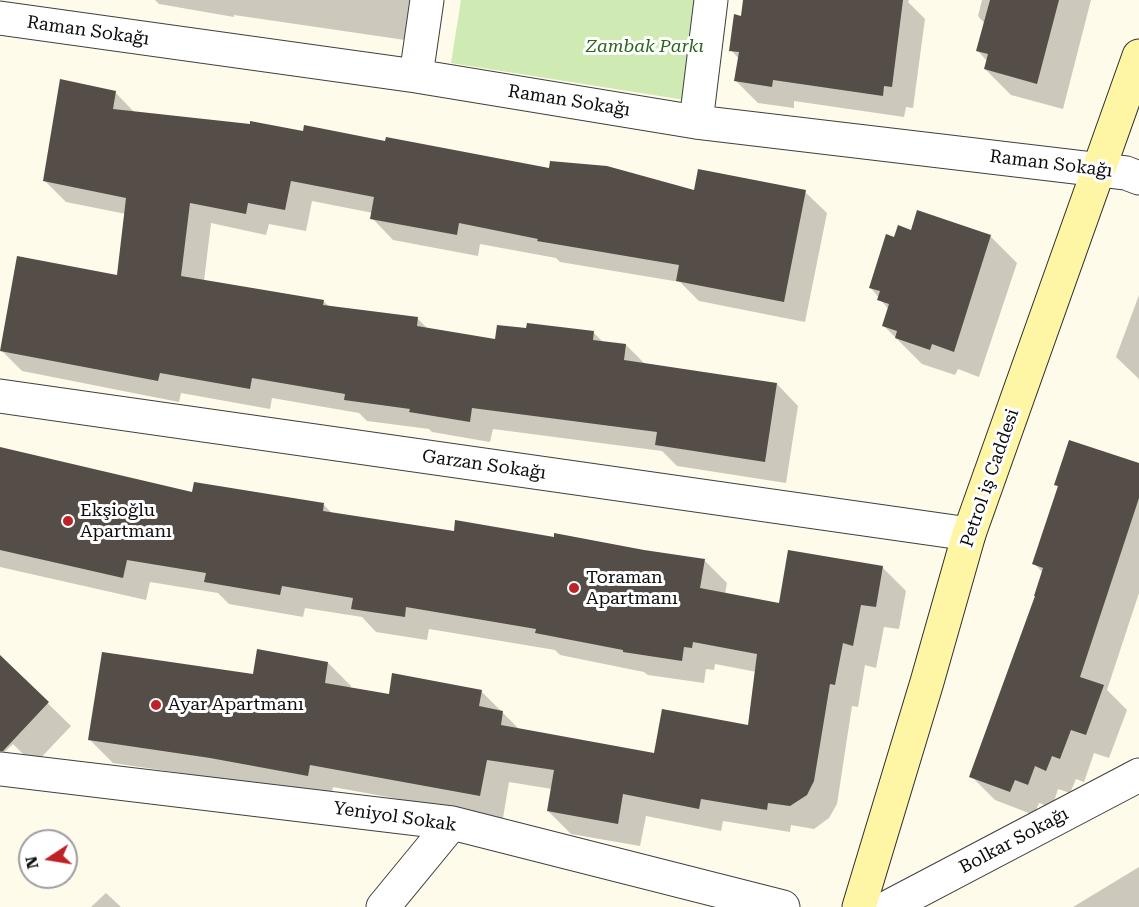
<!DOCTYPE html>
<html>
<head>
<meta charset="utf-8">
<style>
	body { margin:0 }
	#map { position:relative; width:1139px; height:907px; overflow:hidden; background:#fffbea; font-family:"Roboto Serif",serif }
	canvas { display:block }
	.north { position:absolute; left:18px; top:829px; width:60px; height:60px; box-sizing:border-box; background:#fff; border:2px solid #9e9e9e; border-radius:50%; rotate:258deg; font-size:16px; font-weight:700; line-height:24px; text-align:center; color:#0c0c0c }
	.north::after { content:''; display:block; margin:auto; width:21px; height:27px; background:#be2126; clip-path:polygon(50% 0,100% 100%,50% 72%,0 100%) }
</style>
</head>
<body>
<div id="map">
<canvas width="1139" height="907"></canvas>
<div class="north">N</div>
</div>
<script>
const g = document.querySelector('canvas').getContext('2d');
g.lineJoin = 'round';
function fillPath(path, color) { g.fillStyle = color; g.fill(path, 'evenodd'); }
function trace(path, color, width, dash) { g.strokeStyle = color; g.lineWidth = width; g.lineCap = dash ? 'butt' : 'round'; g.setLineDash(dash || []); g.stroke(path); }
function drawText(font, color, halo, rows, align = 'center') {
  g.font = font + ' "Roboto Serif",serif'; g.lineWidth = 6; g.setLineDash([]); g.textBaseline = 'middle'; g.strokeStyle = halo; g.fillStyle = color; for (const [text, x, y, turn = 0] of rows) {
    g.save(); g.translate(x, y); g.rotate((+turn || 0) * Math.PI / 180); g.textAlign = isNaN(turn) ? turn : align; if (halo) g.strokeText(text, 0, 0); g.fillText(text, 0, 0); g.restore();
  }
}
fillPath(new Path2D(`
	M461,0h243l-13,101 -240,-38z`), '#cfeab3');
fillPath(new Path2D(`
	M155,0h255l-5,40 -171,-25v2l-75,-13z
	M745,0h164l-1,2 17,17 -12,89 -7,-1 -2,10 -110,-16v7l-36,-5 -22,-22 3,-22 -8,-9 11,-33z
	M982,0h109l-28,109 -52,-14 -26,-26 2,-8 -9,-10 7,-27 -7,-8z
	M115,92l20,21 251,30 309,48 110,1 22,21 -22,109 -106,-21 -19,-19 -120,-20 -4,-4 -76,-14 -2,12 -85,-16 -21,-22 1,-5 -61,-12 -6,30 -37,-7 -3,11 -55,-12 -7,58 119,20 7,6 88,12 10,10 68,12 98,-8 9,9 23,3 19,19 132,20 21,22 -12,77 -109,-17 -15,-15 -169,-22 -3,13 -58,-10 -3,-3 -62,-8 -8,-8 -87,-15 -2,11 -89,-16 -2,9 -157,-31 -21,-21 117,-73 8,-63 -60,-12 -21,-21z
	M918,212l73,25 26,26 -38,114 -21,-8 -3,6 -33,-11 -38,-38 5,-16 -19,-23 25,-49 17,-7z
	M1139,295v84l-23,-22z
	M0,457l193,37 131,11 9,9 122,19 189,19 60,8 23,23 -2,11 55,11 103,-37 23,23 -7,38 -15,-2 -8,41 -11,-3 -7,42 -6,-1 -15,98 -8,14 -15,11 -23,-4 -1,7 -67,-11 -2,10 -75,-15 -6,30 -69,-12 -23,-23 4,-22 -43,-7 -6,36 -170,-31 -2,11 -97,-17 -121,-18 -23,-23 164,-64 74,-13 23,23 -1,3 40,7 91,-5 39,39 135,24 95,-27 7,-55 -42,-8 -1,6 -8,-1 -2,14 -56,-8 -4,-3 -84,-17 -5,-5 -126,-21 -2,11 -51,-8 -14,-15 -57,-9 -2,9 -74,-13 -11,-11 -68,-11 -4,18 -146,-33z
	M1139,465v128l-32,97 20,20 -18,48 -15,-5 -10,29 -8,-3 -6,14 -12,-4 -6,19 -13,-5 -5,12 -39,-15 -24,-24 65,-179 7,-24 -9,-10 25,-75 -3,-4z
	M0,657l71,69 -37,39 -21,-21 -13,12z
	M1139,867v40h-66z
	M106,893l15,14h-30z`), '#0003');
fillPath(new Path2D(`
	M743,0h160l-11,87 -8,-1 -1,10 -110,-16 -1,7 -38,-6 5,-29 -10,-1 5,-37 7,2z
	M990,0h69l-22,84 -53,-15 4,-15 -12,-3z
	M60,79l56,12 -3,18 137,15v-3l53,10 1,-6 81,16 1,-4 163,31 1,-7 57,5 87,24 4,-21 108,21 -22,112 -108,-21 3,-16 -142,-24 1,-2 -79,-16 -2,12 -87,-16 4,-22 -83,-16 -6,29 -37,-7 -2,11 -56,-11 -9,73 143,24 -1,5 95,12 -1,9 78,13 2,-14 29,3 1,-5 67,8 -1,9 33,4 -2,16 153,23 -12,79 -110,-17 2,-13 -185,-24 -2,14 -61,-10 1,-3 -66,-9 1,-6 -93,-16 -2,11 -90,-16 -2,8 -158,-30 17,-95 100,19 9,-77 -83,-17z
	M917,210l74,25 -37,117 -22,-8 -2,6 -35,-12 2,-7 -15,-5 7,-22 -12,-4 3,-9 -11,-3 17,-54 8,3 4,-12 13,5z
	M1069,440l70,23v35l-59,179 24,8 -18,50 -15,-5 -11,29 -8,-3 -6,15 -11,-5 -7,19 -13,-5 -5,12 -41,-15 66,-181h-1l9,-28 -11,-4 26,-78 -4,-1z
	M0,447l192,45 2,-10 130,21 -1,8 131,20 1,-11 99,17v-4l90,17 61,9 -5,29 79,15 9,-53 95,16 -7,41 -15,-2 -8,41 -10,-3 -8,42 -5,-1 -16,97 -7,14 -17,11 -22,-3 -1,7 -66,-11 -2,10 -76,-15 -5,30 -71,-13 7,-41 -67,-10 -7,36 -170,-31 -2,11 -98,-18 -122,-18 14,-88 151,22 4,-25 71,13 -3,21 64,11 3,-21 90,17 -3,16 24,5 -2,14 153,28 8,-44 86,16 9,-71 -64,-12 -1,6 -8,-1 -2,14 -59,-9v-2l-88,-17 1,-4 -130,-22 -1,10 -54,-8 2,-11 -71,-12 -2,9 -76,-13 2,-9 -79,-13 -4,18 -123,-28z
	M0,655l49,47 -46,49h-3z`), '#544d48');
const street = new Path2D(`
	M0,18l416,58 280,46 430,51 13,5
	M416,76l11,-76
	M696,122l15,-122
	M0,396l969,138
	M0,769l452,54 331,84
	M383,907l69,-84
	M888,907l251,-132`);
const secondary = new Path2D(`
	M859,907l68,-225 42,-148 170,-478`);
trace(street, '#3f3f3f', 35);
trace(secondary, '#2e2e2e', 35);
trace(street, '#fff', 33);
trace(secondary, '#fff6a5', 33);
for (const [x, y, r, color] of [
	[68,521,6,"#be2126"],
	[574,588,6,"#be2126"],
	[156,705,6,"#be2126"]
]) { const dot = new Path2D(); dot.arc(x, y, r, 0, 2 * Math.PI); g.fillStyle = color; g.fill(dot); trace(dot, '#fff', 2); }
drawText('18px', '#0c0c0c', '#fff', [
	["Raman Sokağı",88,31,8],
	["Raman Sokağı",569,101,9],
	["Raman Sokağı",1051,164,7],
	["Garzan Sokağı",484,465,8],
	["Petrol iş Caddesi",990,478,-71],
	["Yeniyol Sokak",395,817,8],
	["Bolkar Sokağı",1014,841,-28]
]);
drawText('italic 18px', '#29641b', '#fff', [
	["Zambak Parkı",645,47]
]);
drawText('18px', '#0c0c0c', '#fff', [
	["Ekşioğlu",80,511],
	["Apartmanı",80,532],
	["Toraman",586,578],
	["Apartmanı",586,599],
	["Ayar Apartmanı",168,705]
], 'left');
</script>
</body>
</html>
